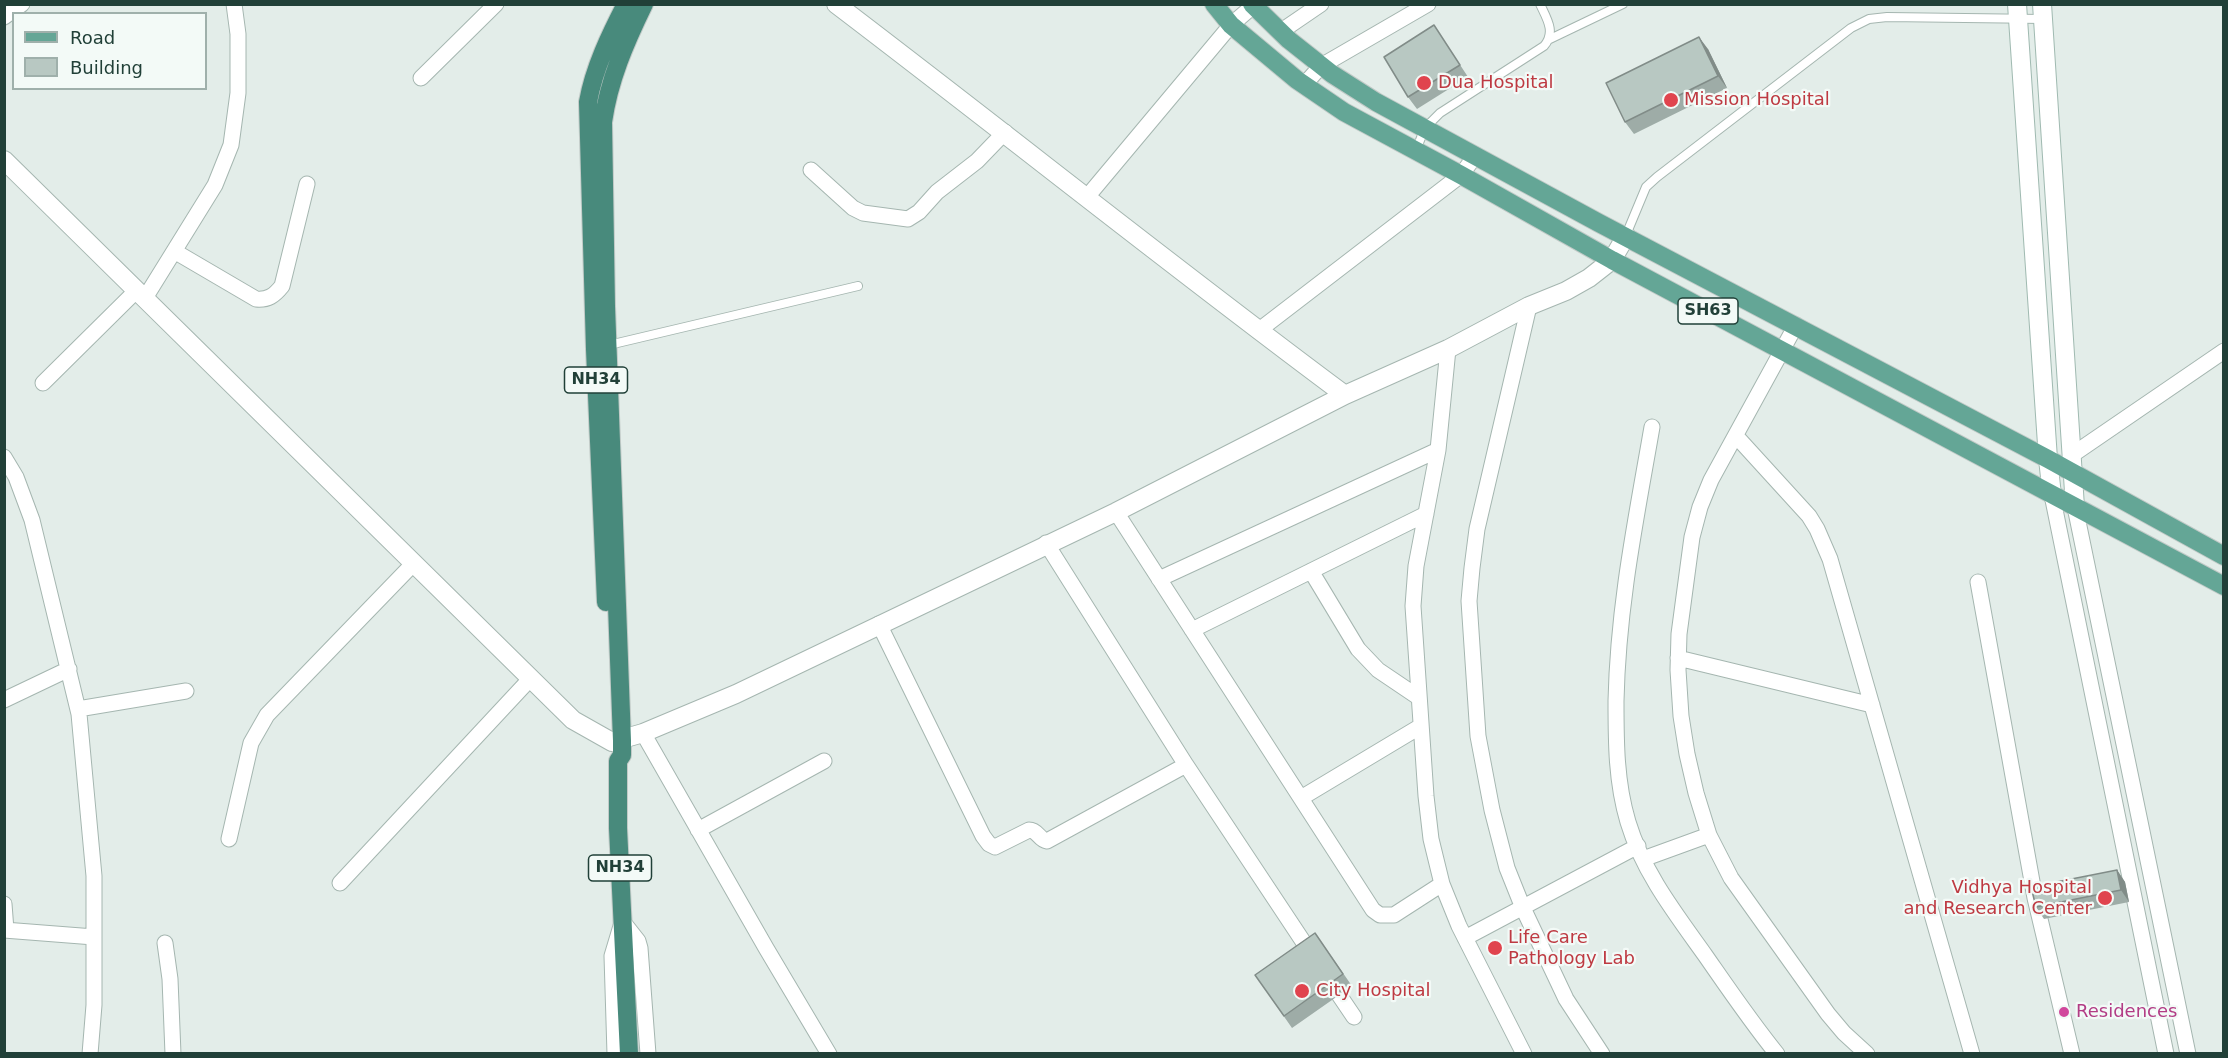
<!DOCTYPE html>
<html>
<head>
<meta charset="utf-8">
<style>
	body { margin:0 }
	#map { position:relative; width:2228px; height:1058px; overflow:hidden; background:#e3ede9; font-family:"DejaVu Sans",sans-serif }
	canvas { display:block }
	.frame { position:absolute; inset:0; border:6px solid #214038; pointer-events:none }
	.legend { position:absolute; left:12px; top:12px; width:195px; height:78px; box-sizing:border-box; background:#f3faf7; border:2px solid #9fb0ab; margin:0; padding:8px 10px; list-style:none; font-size:18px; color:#214038 }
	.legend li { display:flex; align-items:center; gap:12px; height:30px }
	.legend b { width:30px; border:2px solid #9fb0ab }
</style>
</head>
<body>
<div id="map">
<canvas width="2228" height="1058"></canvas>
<div class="frame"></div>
<ul class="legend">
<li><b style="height:8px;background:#64a696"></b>Road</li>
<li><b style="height:16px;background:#b8c8c2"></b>Building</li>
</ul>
</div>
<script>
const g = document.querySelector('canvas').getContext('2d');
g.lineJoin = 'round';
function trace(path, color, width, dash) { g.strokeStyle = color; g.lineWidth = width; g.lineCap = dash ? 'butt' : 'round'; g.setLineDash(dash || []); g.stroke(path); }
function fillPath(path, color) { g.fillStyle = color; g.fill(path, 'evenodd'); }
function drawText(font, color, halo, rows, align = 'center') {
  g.font = font + ' "DejaVu Sans",sans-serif'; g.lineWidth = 4.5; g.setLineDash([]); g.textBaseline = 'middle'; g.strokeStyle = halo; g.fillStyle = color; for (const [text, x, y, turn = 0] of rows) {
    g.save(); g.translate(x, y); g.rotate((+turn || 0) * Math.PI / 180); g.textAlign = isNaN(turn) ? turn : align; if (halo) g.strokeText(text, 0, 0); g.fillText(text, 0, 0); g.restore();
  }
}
const service = new Path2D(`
	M1550,39l73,-35
	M1416,150l9,-22 15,-15 104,-67c12,-14 3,-27 -4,-42
	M1626,235l20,-48 11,-10 194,-149 18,-9 18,-2 156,2
	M609,345l249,-59`);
const minor = new Path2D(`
	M4,17l18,-13
	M1280,32l41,-28
	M421,78l75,-74
	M1304,85l17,-19 107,-62
	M811,170l42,38 10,5 45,6 11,-7 18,-20 40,-31 28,-29
	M1087,197l144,-172 22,-19
	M174,251l82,48c12,1 18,-3 26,-13l25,-102
	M145,298l70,-113 16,-40 7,-52v-59l-4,-30
	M1529,306l-52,223 -5,39 -3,33 9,135 14,74 15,58 16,40 43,91 36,55
	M1796,325l-85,155 -11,27 -8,30 -13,97 -1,36 3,46 6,38 9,39 13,42 22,43 97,136 16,19 23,21
	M1258,331l203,-156 15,-20
	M1448,349l-10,101 -22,116 -3,40 13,190 5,43 11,45 17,42 65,128
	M43,383l94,-93
	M1652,427c-16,92 -34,179 -36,274 0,41 0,81 12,121 15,50 47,91 77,133 23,33 46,67 72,99
	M1736,436l73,80 8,13 13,30 142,495
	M2072,455l152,-104
	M4,457l12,20 16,43 47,194 15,162v129l-4,49
	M2052,495l114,559
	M2075,507l113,547
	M1116,512l257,398 7,5h14l48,-31
	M1046,543l140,222 128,193
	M1311,571l47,78 20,21 40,27
	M1159,579l279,-129
	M1978,582l57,316 37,156
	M879,624l104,212 6,8 6,3 34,-17c9,0 10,10 18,11l139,-76
	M1192,630l234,-116
	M1678,658l194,47
	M4,700l65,-31
	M78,709l108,-18
	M643,733l123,215 63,106
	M1301,798l120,-72
	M698,830l126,-69
	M229,839l22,-96 16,-28 147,-152
	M1643,859l66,-24
	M340,883l191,-205
	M4,904l2,26
	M623,922l15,19 2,7 8,106
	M4,930l90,7
	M1465,938l173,-92
	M165,943l5,36 3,75
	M1329,980l25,37
	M615,1054l-3,-98 9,-30`);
const tertiary = new Path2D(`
	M836,4c171,130 338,264 509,391
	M4,160l569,560 39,22 31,-9 93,-39 380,-182 229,-117 103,-46 81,-43 37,-15 23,-13 23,-18 14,-24`);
const secondary = new Path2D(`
	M2017,4l31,455 4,36
	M2042,4l33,503`);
const primary = new Path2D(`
	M1214,4l17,21 66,55 47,32 117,63 151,85 612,326
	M1252,4l37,36 43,34 44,28 223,121 449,236 176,97`);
const trunk = new Path2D(`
	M606,602l-11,-253 -7,-247c6,-34 22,-67 38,-98
	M629,1054l-11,-226v-67l4,-6v-14l-16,-435 -3,-184c6,-42 22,-79 41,-118`);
trace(service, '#a5b6b0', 10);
trace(minor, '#a5b6b0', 17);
trace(tertiary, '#a5b6b0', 20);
trace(secondary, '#a0bab1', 20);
trace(primary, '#c1cac7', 20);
trace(trunk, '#c1cac7', 20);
trace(service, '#fff', 8);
trace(minor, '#fff', 15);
trace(tertiary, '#fff', 18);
trace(secondary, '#fff', 18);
trace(primary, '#64a696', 18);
trace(trunk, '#488a7c', 18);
fillPath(new Path2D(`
	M1434,25l34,52 -51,32 -9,-12z
	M1708,49l19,39 -93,46 -9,-12z
	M2117,870l8,12 4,20 -85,17 -8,-12z
	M1315,933l37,53 -60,42 -37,-53z`), '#9eaca7');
fillPath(new Path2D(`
	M1699,37l9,12 19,39 -9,-12z
	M2117,870l8,12 4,20 -8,-12z`), '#818c88');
const building = new Path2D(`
	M1434,25l26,40 -52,32 -24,-40z
	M1699,37l19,39 -93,46 -19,-39z
	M2117,870l4,20 -85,17 -5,-20z
	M1315,933l28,41 -59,42 -29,-41z`);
fillPath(building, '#b8c8c2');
trace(building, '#818c88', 1.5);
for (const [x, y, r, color] of [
	[1424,83,8,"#e0444e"],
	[1671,100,8,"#e0444e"],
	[2105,898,8,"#e0444e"],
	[1495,948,8,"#e0444e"],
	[1302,991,8,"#e0444e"],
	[2064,1012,6,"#d1479c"]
]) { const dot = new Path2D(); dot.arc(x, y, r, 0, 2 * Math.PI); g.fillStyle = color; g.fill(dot); trace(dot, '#f3faf7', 2); }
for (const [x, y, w] of [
	[1708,311,60],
	[596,380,63],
	[620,868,63]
]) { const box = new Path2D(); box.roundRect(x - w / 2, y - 13, w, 26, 4.5); g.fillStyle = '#f3faf7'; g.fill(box); trace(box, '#214038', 1.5); }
drawText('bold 16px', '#214038', null, [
	["SH63",1708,311],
	["NH34",596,380],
	["NH34",620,868]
]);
drawText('18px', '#be3a42', '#f3faf7', [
	["Dua Hospital",1438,83],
	["Mission Hospital",1684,100],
	["Vidhya Hospital",2092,888,"right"],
	["and Research Center",2092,909,"right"],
	["Life Care",1508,938],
	["Pathology Lab",1508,959],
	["City Hospital",1316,991]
], 'left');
drawText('18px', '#b23c85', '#f3faf7', [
	["Residences",2076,1012]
], 'left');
</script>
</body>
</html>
